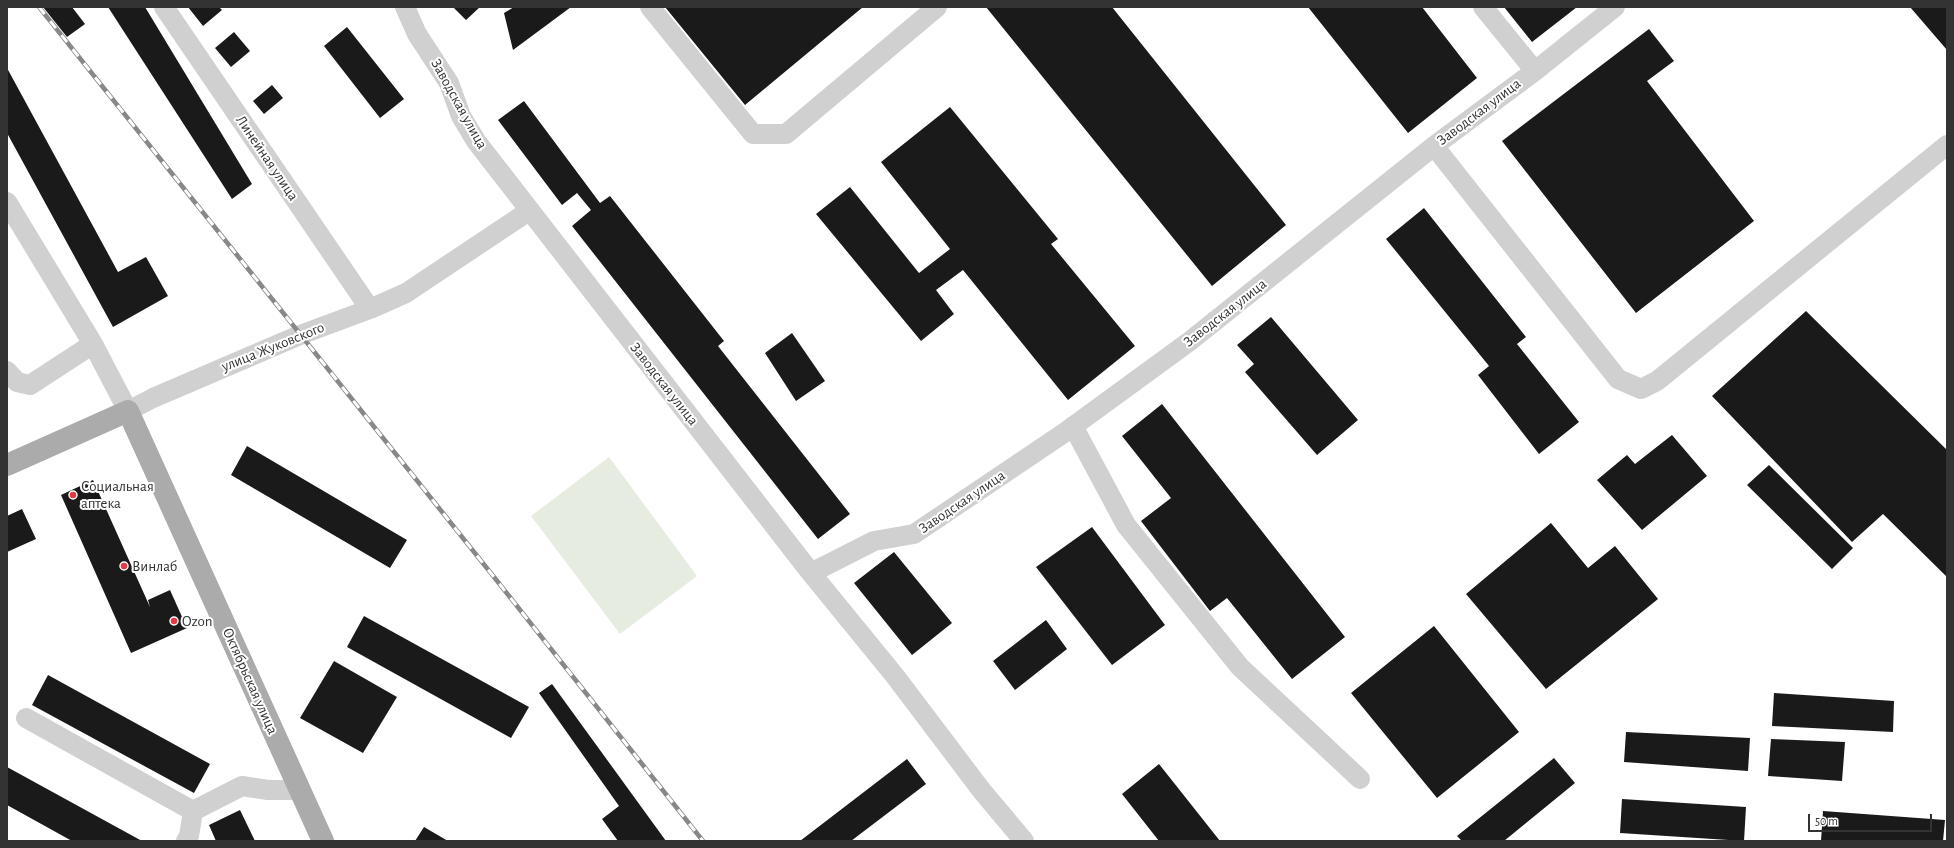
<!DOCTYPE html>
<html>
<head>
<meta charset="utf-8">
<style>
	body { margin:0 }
	#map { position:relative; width:1954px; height:848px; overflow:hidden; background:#fff; font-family:"Alegreya Sans",sans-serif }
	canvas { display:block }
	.frame { position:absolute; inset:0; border:8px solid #333; pointer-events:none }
	.scale { position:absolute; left:1808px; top:814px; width:124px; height:18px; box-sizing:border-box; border:2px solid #333; border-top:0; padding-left:5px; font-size:12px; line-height:14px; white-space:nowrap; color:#333; -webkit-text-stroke:3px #fff; paint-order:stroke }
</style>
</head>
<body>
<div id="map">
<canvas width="1954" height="848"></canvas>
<div class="frame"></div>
<div class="scale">50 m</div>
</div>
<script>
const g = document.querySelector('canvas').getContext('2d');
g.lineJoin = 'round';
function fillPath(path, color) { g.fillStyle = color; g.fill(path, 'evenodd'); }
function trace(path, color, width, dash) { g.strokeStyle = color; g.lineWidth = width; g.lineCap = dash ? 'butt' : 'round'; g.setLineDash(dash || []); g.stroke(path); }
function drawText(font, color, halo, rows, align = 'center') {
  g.font = font + ' "Alegreya Sans",sans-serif'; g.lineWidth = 4; g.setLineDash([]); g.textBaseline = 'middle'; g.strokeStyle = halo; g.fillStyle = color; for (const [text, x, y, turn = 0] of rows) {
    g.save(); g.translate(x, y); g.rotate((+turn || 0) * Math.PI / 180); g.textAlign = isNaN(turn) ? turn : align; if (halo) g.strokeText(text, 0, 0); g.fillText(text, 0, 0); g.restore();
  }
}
fillPath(new Path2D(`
	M609,457l88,119 -77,58 -89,-118z`), '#e6ecdf');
fillPath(new Path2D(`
	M43,7h29l13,17 -18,13z
	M108,7h37l107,177 -20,15z
	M188,7h31l3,3 -19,16z
	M453,7h27l-14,13z
	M514,7h57l-58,43 -9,-37z
	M665,7h198l-118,98z
	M986,7h126l174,218 -74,61z
	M1308,7h114l55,71 -69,55z
	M1504,7h73l-45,35z
	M1910,7h37v43z
	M347,27l57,72 -24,19 -56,-72z
	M1649,29l25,32 -27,20 107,140 -118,92 -134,-172z
	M234,32l16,19 -19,16 -16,-19z
	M7,68l111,204 28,-15 22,39 -55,31 -106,-194z
	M272,85l11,13 -19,16 -11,-13z
	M524,101l76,102 10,-7 114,145 -6,5 132,168 -32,25 -246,-313 19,-16 -14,-17 -15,12 -64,-85z
	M950,107l108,132 -7,5 84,102 -67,54 -105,-130 -27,20 18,24 -33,27 -105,-127 34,-27 69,86 31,-24 -69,-87z
	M1424,208l102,129 -9,7 62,78 -40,32 -61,-79 11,-9 -103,-127z
	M1806,311l141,139v127l-64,-63 -31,28 -140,-146z
	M1271,317l87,103 -41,35 -72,-83 9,-8 -17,-19z
	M792,333l33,48 -29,20 -31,-48z
	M1162,404l183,233 -53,42 -65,-81 -17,13 -69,-90 30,-23 -49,-62z
	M1672,435l35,41 -65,54 -45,-50 30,-25 8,9z
	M247,446l160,94 -17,28 -159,-93z
	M1769,465l84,83 -21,21 -85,-84z
	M93,480l57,127 -2,-7 22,-10 17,38 -56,25 -70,-158z
	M22,509l14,30 -29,13v-36z
	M1551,523l37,45 27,-22 43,53 -112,90 -80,-95z
	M1092,527l73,98 -53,40 -76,-98z
	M894,552l58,71 -40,32 -58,-72z
	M364,616l165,91 -18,31 -164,-91z
	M1046,620l21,29 -52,41 -22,-29z
	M1434,626l85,106 -82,66 -86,-105z
	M334,661l63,36 -34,56 -63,-35z
	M48,675l162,89 -16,29 -162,-88z
	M552,684l114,157h-48l-16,-22 17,-13 -80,-113z
	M1774,693l120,8 -1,31 -121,-6z
	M1626,732l124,6 -2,33 -124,-9z
	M1771,739l74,3 -3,39 -74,-5z
	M1554,758l21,25 -71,58h-42l-5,-5z
	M907,759l19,25 -75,57h-51z
	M1159,764l61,77h-61l-37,-47z
	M7,767l135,74h-70l-65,-36z
	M1622,799l124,8 -2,34 -124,-8z
	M240,810l15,31h-39l-7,-16z
	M1823,811l122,9 -2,21h-122z
	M424,827l24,14h-33z`), '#1a1a1a');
trace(new Path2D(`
	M164,7l206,302
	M405,7l12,27 32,49 12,33 15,25 335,432 84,103 87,115 42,50
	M650,7l103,127h33l151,-127
	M1483,7l52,64
	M1434,146l184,233 23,10 16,-8 290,-236
	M7,202l86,142 35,67 25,-13 147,-63 70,-26 36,-16 123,-82
	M7,371l10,11 13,3 63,-41
	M1073,426l53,99 114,142 120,112
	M811,573l63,-32 40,-7 150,-101 126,-92 244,-195 101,-75 80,-64
	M26,718l167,93 -4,25 -3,5
	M193,811l49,-25 26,4h32`), '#d0d0d0', 20);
trace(new Path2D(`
	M7,465l121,-54 195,430`), '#ababab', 22);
const rail = new Path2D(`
	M39,7l455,570 209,264`);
trace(rail, '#888', 4.5);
trace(rail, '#fff', 3, [9]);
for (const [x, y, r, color] of [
	[73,495,4,"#e63946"],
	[124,566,4,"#e63946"],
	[174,621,4,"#e63946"]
]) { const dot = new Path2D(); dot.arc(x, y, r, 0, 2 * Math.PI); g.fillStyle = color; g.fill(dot); trace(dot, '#fff', 1.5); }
drawText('15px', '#333', '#fff', [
	["Заводская улица",459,104,61],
	["Заводская улица",1479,112,-37],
	["Линейная улица",267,158,56],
	["Заводская улица",1225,313,-38],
	["улица Жуковского",273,347,-22],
	["Заводская улица",664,384,52],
	["Заводская улица",962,502,-34],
	["Октябрьская улица",250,681,66]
]);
drawText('15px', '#333', '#fff', [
	["Социальная",81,486],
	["аптека",81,503],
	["Винлаб",132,566],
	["Ozon",182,621]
], 'left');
</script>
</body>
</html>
